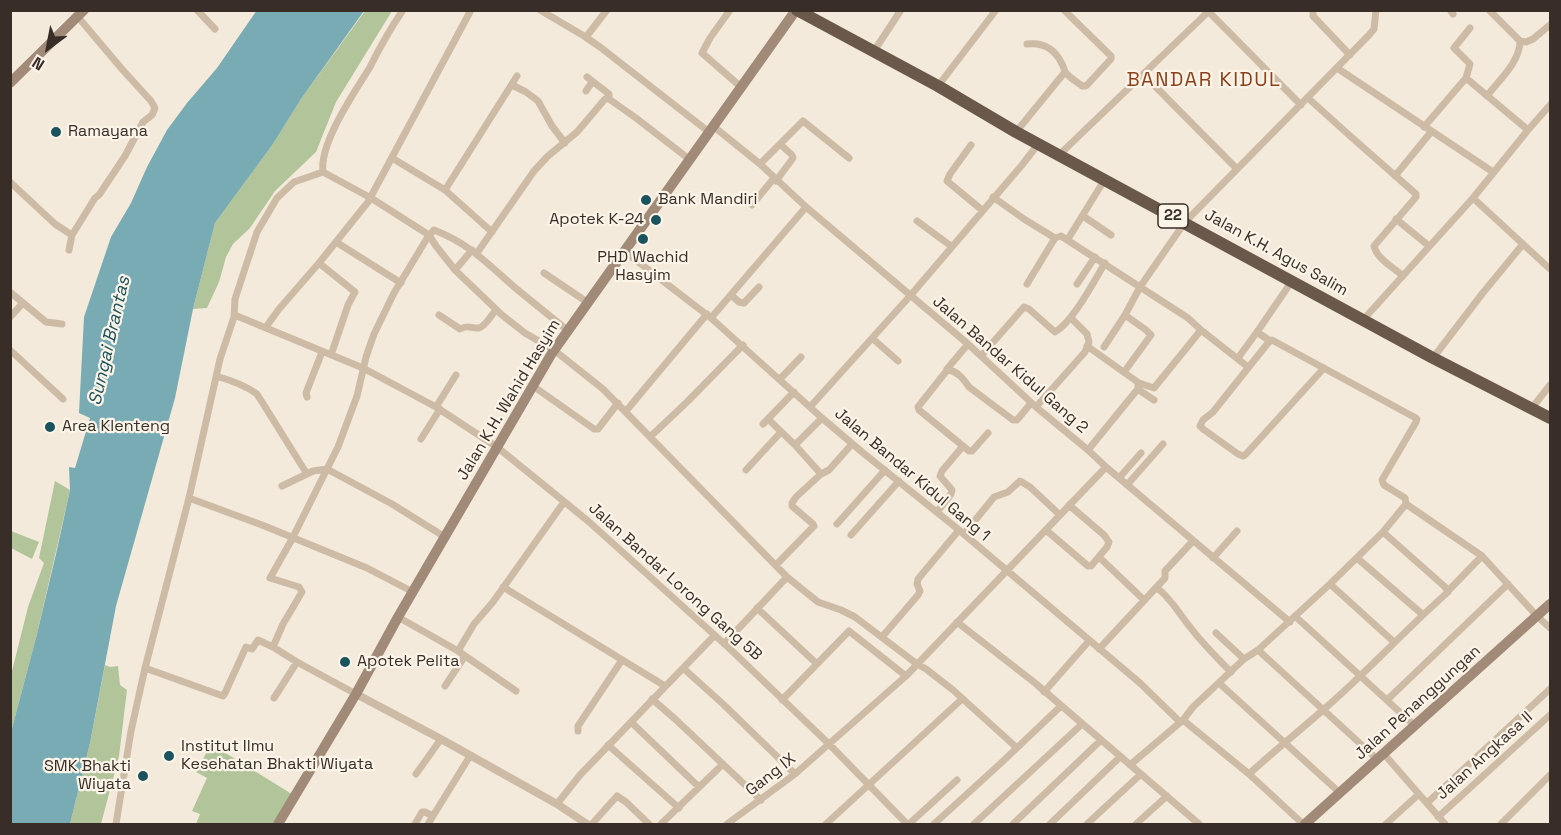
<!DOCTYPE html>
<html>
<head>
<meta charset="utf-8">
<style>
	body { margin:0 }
	#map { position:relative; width:1561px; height:835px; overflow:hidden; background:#f4eadb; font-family:"Space Grotesk",sans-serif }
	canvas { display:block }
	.frame { position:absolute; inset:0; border:12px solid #382e27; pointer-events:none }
	.north { position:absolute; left:18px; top:18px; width:60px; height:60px; -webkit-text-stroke:4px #fbf4e8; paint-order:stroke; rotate:212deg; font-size:16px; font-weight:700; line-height:24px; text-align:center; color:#382e27 }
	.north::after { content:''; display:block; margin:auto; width:21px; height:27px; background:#382e27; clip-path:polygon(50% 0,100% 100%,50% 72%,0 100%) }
</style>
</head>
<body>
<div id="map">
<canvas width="1561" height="835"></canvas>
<div class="frame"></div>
<div class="north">N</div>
</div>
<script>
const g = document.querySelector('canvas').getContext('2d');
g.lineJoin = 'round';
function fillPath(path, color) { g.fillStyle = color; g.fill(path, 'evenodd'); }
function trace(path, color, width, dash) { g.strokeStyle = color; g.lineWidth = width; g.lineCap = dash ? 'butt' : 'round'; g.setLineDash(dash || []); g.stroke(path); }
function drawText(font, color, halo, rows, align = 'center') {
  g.font = font + ' "Space Grotesk",sans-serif'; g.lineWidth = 4.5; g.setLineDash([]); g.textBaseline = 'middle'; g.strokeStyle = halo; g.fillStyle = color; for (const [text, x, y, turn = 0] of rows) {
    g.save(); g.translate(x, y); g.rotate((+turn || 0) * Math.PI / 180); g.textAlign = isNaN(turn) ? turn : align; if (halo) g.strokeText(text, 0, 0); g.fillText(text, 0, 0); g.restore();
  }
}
fillPath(new Path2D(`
	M365,11h27l-56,91 -20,50 -41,39 -25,37 -17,16 -7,13 -7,25 -12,26 -14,1 22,-86 58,-79 28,-45z
	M55,481l15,9 -33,144 -26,98v-57l17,-68 16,-44 -5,-5z
	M11,531l28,11 -7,17 -21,-11z
	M105,665l5,2 8,-1 2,19 7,5 -8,66 -18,68h-31l20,-81z
	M211,744l84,52 -17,28h-82l4,-10 -8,-3 15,-33 -11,-6z`), '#b2c49a');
fillPath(new Path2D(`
	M257,10l107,1 -63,88 -28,45 -58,79 -22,86 -18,89 -59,208 -26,137 -20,81h-59v-92l26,-98 19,-80 14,-64 -1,-23 6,1 15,-50 -11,-5 5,-96 27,-80 20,-34 16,-36 20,-37 20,-27 30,-35z`), '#78abb3');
trace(new Path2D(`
	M197,10l18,19
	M403,10c-13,19 -23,37 -33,57 -15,25 -51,76 -47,105l48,26 58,37 7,11 19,24 47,45 23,18 29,17 49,39 184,188 31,25 23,8 14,7 62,47 9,5 27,21 64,58
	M540,10l44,26 16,11 109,85
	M730,10l-20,28 -8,15 39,34
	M1313,10v6l37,39
	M1450,10l3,4
	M1209,12l92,93
	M586,37l21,-27
	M1520,41l6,1 7,-3 17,-14
	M1027,44c16,-2 28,5 35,20 2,3 2,7 4,9 4,5 11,9 16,13h3l2,-1 24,-26v-3l-47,-46
	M874,51l27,-41
	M1337,68l156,104
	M1144,75l93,94
	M587,77l22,17v5
	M1466,78l4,-14 -16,-16 16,-20
	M512,85l14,7 12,9 14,25 13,17
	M938,86l58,-76
	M586,91l6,-9
	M1487,96c12,-16 33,-34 33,-55l-31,-31
	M1308,98l41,37 67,59v3l-42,49c3,13 19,21 29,30
	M713,126l47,38 46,43 162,137 68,63 52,43 18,17 184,155
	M1424,127l42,-49 62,52
	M1016,132l49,-60
	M971,145l-21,29 -3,7 35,29
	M1059,155l151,-145
	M392,158l53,32 47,42
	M760,164l43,-43 46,37
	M1395,176l36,-44
	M776,181l17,-23 -1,-3 -12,-11
	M10,182l45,42 17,11
	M445,190l72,-114
	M993,197l31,22 31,19
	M1473,198l77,71
	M752,205l22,-27
	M1083,216l28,19
	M1396,219l33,27
	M917,221l34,25
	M1068,239l37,-60
	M336,242l65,41
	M69,250l3,-15 23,-37 4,-3 26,-39 18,-34 9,-7 3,-7 -4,-7 -30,-33 -43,-51
	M624,251l87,67 111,100 40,34 97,78 181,153 40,39
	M477,253l57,-82 14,-15 29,-24 28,-33h4l27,19 53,41
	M319,263l36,29 -7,13 -17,50
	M455,270l17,-20
	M544,273l43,29
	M1027,284l28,-46 6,-2 127,82 13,12 47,37
	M1077,284l18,-27
	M10,292l36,30 16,2
	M731,295l8,7 5,1 15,-16
	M439,315l21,14c9,-5 11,0 19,-1 7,-2 13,-14 17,-18
	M1125,315l21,15 5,5 -24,33
	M10,317l13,-14
	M234,317l1,-18 22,-67 20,-34 17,-16 29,-10
	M711,318l95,-111
	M1363,320l110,-122 55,-68 22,-25
	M266,327l13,-18 40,-46 49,-61 103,-192
	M872,338l26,23
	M1270,341l-13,-9 35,-51
	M968,344l-21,25c11,3 16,9 22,18l44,33h4l14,-17
	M1087,346l52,37 -1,3
	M1104,347l21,-32 15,-28 45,-65 184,-187 5,-6 2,-19
	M10,350l53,49
	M981,356l43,-49 5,2 26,23c18,-10 39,-51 50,-69
	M1238,358l19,-26
	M1433,358l49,-64 41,-50
	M948,369l-30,38 1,3 44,36
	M216,376c14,4 29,9 41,18l50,80
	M780,379l21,-22
	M1139,383l15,5 47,-58
	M533,386l61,43h4l20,-26
	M307,397l-1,-4 16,-41
	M436,407l20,-32
	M810,407l100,-111 112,-131 17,-22
	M1036,407l49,-55 4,-10 -2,-8 -16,-16
	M1532,408l18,-23
	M626,411l81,-97
	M768,419l27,26
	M763,424l31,-32
	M651,436l36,-34 56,-57
	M421,439l19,-30
	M1088,450l49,-60h2l15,10
	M746,470l35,-38
	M821,474l-26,-29 27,-27
	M1119,478l22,-25
	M1127,485l36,-41
	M282,486l31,-15 14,-2 65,35 53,33
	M189,498l73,27 105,43 46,24
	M1406,504l76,52 55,60 13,12
	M937,512l14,-18 1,-4 -12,-14 2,-5 21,-25 6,5h3l16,-18
	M837,524l48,-54
	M1046,530l42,36h3l16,-19 2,-5 -5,-7 -35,-30
	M964,534l30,-37 14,-5 12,-11 10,6 30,28
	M851,535l48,-54
	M1099,557l45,43
	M1213,558l24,-27
	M1357,558l65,56
	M776,565l38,-39 -1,-2 -21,-18v-3l4,-6 25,-23 8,-4 23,-26
	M1330,584l64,58
	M503,587l162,99
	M1157,588c14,10 22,26 33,39 12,16 27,31 41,45
	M1448,591l34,-35
	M757,608l60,56
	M398,617l60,34 58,40
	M1296,617l119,109
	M957,622l78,61 164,141
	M1216,633l28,26
	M882,637l36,-42 2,-4 -3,-7 1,-5 41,-49
	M724,644l63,-67
	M1099,649l66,-71v-7l28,-30
	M1258,650l119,109
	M458,651l16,-27 19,-22 71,-100
	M145,668l78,28 2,-3 21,-46 6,2 6,-9 15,7
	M683,668l40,36 72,70
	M1219,683l121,110
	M445,686l20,-30
	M1044,692l45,-51
	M356,694l-59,-32 -24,-15 10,-23 19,-32 -3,-5 -29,-9 21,-37 47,-94 19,-51 9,-39 8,-23 20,-41 35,-58 5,-5c34,13 52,32 79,56 18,15 36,29 54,44
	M274,698l23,-36
	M652,699l22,19 87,82
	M782,700l67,-69 57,45
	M1387,700l121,-116
	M1183,720l66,54 54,50
	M631,722l68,65
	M578,731v-5l44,-66
	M608,745l71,63
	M1384,754l61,70
	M1130,765l53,-45 10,-13 51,-48 14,-9 72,-66 53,-52 23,-28 -1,-6 -21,-13 -2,-5 34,-58 1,-3 -3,-2 -142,-77 -4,3 -55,69 -10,8 -3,6 3,3 35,25 5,2 3,-2 78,-86
	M416,774l25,-35
	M1249,774c24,-22 49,-42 74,-64 43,-37 82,-80 125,-118v-1l-4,-5 -61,-54
	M1427,803l123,-114
	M557,804l23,-29 134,-139
	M1438,817l112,-102
	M116,824l15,-93 14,-63 44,-170 31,-139 14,-42 3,-1 126,52 73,39 61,40 91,74 141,127 100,96 78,80
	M415,824l7,-12h3l8,4
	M428,824l42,-68
	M592,824l25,-28 9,6 23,22
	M661,824l62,-60
	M727,824l68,-50 111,-98 200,-209
	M826,824l136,-125
	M909,824l48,-44
	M934,824l67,-61 60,-57
	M974,824l108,-100
	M1013,824l87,-83
	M1050,824l70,-67
	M1087,824l54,-50
	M1136,824l31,-28
	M1386,824l33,-30
	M1501,824l49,-49`), '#cdbba6', 7);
trace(new Path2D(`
	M356,694l85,45 116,65 30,20`), '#cdbba6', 8);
trace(new Path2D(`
	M10,83l74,-73
	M278,824l78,-130 42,-77 154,-264 244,-343
	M1305,824l245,-220`), '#a18a77', 10);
trace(new Path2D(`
	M797,10l141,76 78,46 417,226 117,60`), '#6a584a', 12);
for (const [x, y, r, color] of [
	[56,132,6,"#1a535d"],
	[646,200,6,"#1a535d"],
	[656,220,6,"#1a535d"],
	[643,239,6,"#1a535d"],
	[50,427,6,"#1a535d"],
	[345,662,6,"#1a535d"],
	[169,756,6,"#1a535d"],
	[143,776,6,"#1a535d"]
]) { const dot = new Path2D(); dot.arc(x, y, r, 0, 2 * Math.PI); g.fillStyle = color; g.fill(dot); trace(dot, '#fbf4e8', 2); }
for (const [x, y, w] of [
	[1173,216,30]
]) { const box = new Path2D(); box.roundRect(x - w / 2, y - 12, w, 24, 4.5); g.fillStyle = '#fbf4e8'; g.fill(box); trace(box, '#382e27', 1.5); }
drawText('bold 15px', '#382e27', null, [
	["22",1173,216]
]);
drawText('16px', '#382e27', '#fbf4e8', [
	["Ramayana",68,132],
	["Bank Mandiri",658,200],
	["Apotek K-24",644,220,"right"],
	["PHD Wachid",643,258,"center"],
	["Hasyim",643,276,"center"],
	["Area Klenteng",62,427],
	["Apotek Pelita",357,662],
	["Institut Ilmu",181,747],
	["Kesehatan Bhakti Wiyata",181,765],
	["SMK Bhakti",131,767,"right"],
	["Wiyata",131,785,"right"]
], 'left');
drawText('16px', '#382e27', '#fbf4e8', [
	["Jalan K.H. Agus Salim",1276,253,29],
	["Jalan Bandar Kidul Gang 2",1010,365,41],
	["Jalan K.H. Wahid Hasyim",509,400,-59],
	["Jalan Bandar Kidul Gang 1",912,475,40],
	["Jalan Bandar Lorong Gang 5B",675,582,42],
	["Jalan Penanggungan",1418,703,-42],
	["Jalan Angkasa II",1485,756,-42],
	["Gang IX",771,775,-38]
]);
drawText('italic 18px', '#1a535d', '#fbf4e8', [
	["Sungai Brantas",110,341,-77]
]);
g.letterSpacing = '1.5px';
drawText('20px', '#8d401a', '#fbf4e8', [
	["BANDAR KIDUL",1204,81]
]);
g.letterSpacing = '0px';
</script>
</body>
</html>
